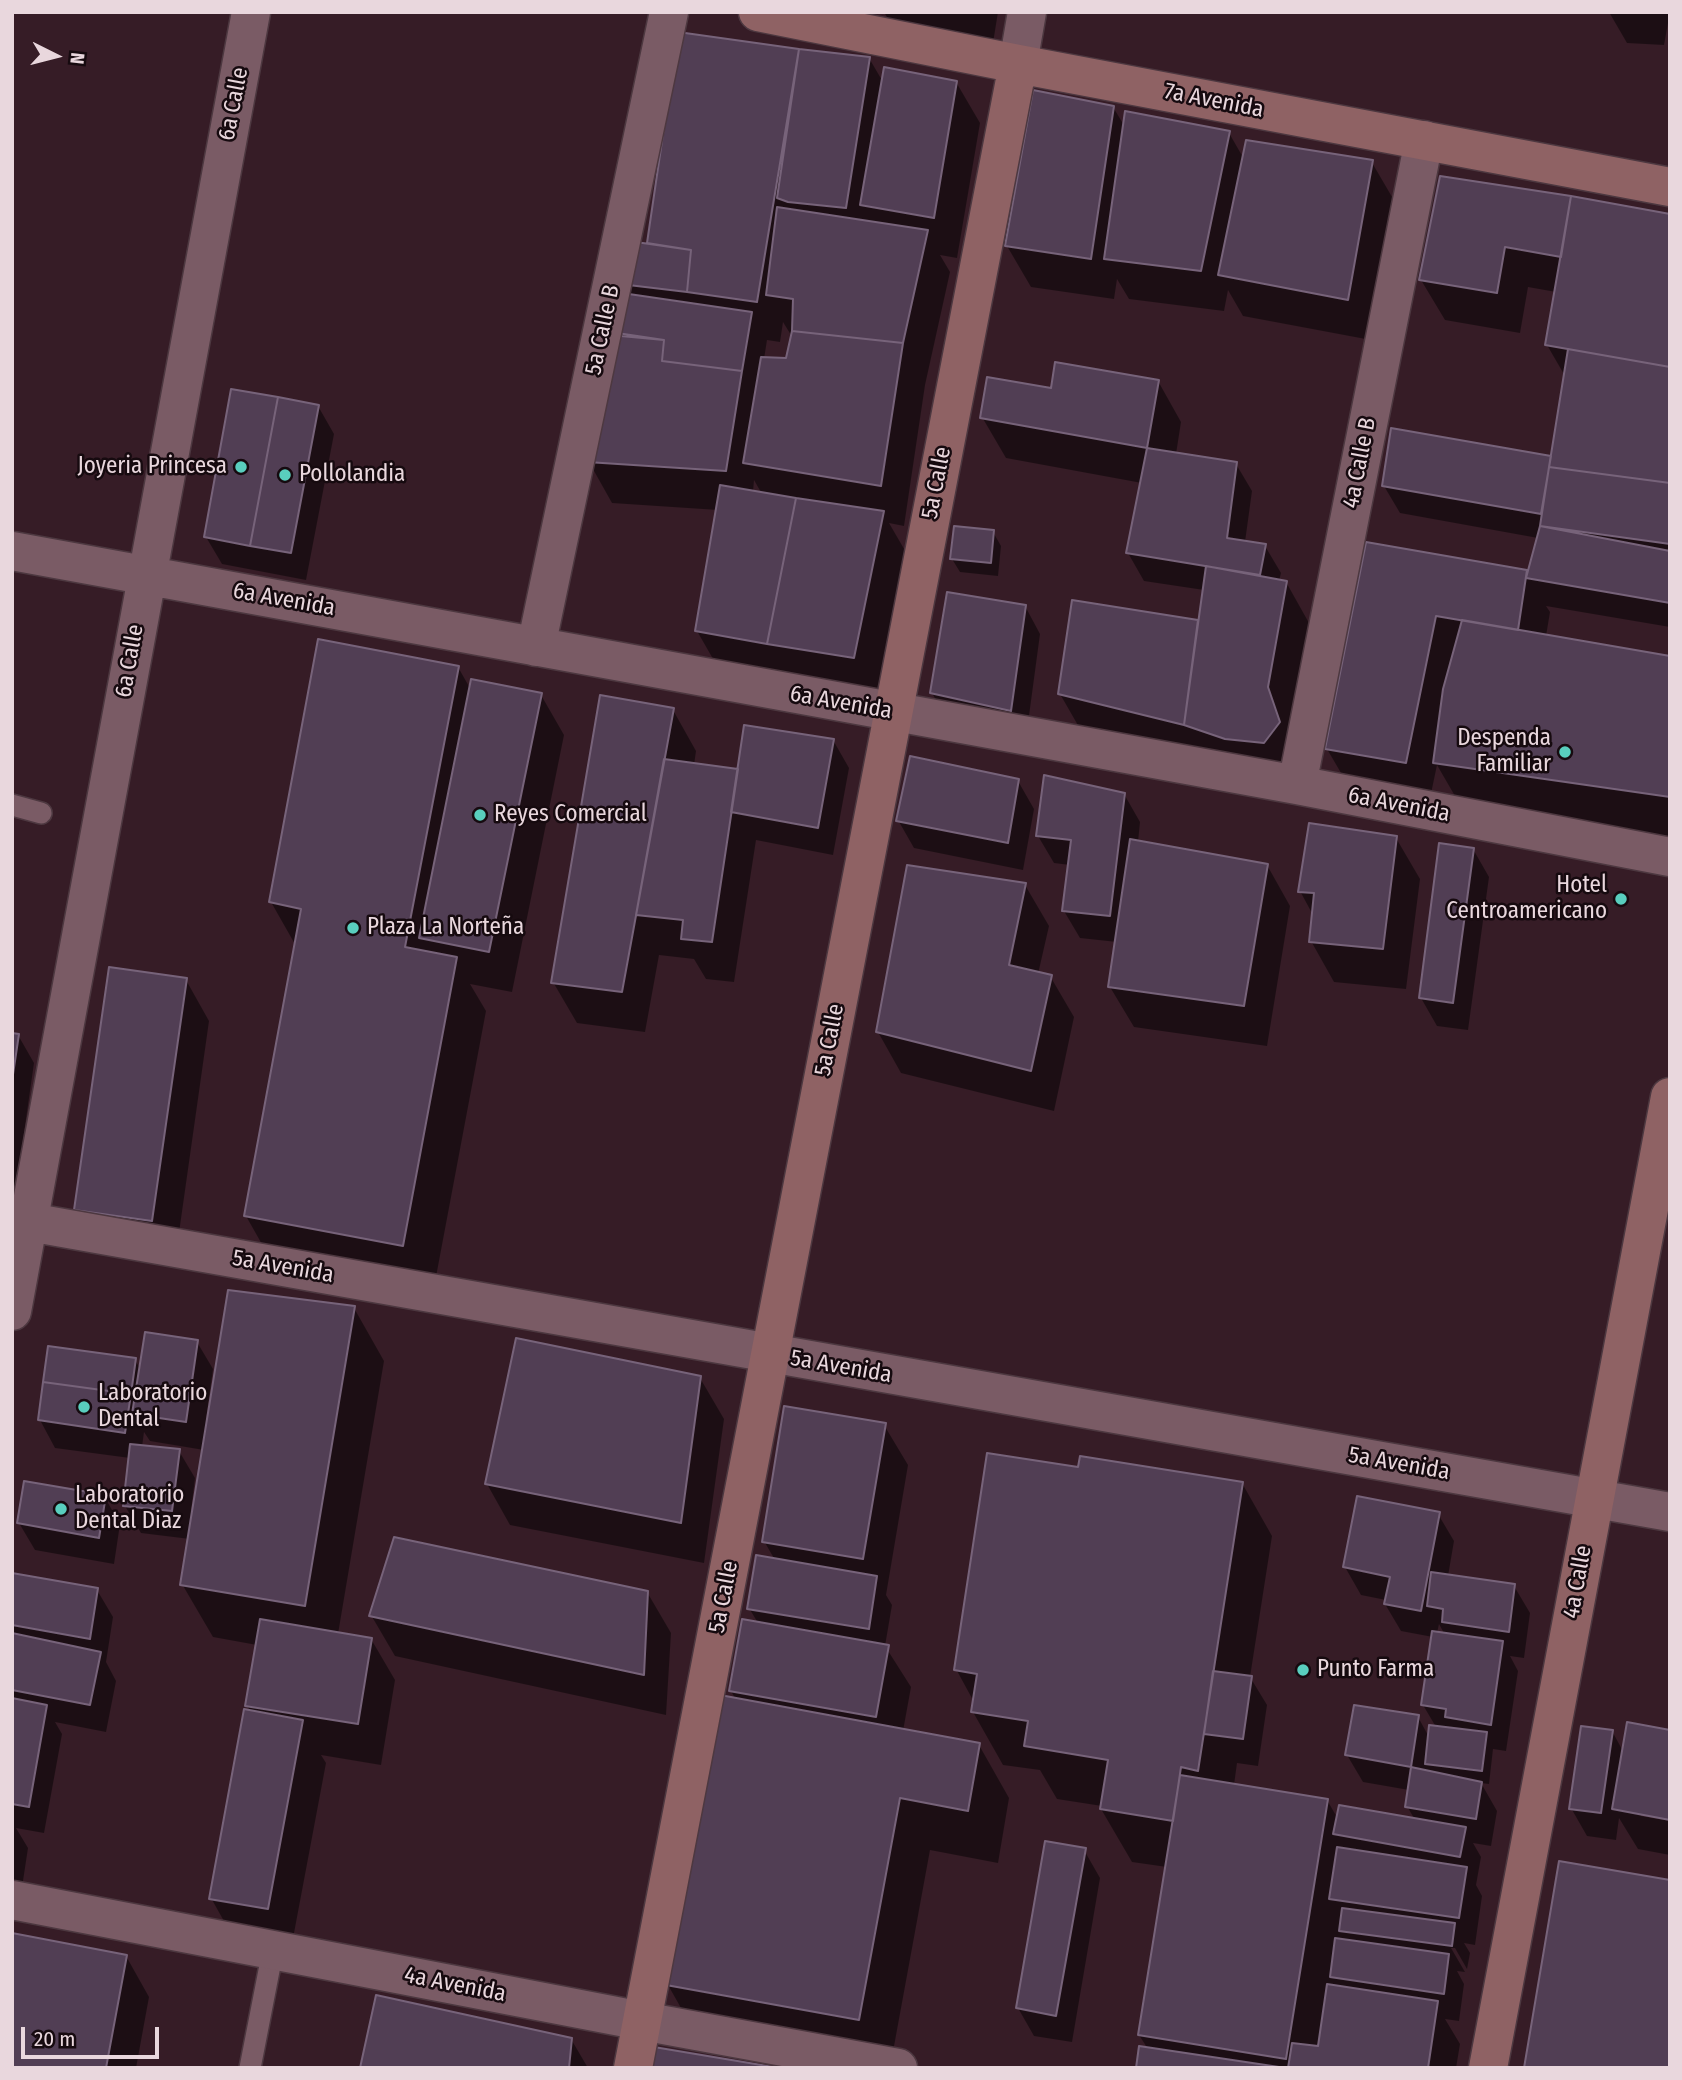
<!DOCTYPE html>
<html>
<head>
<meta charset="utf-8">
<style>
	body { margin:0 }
	#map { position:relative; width:1682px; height:2080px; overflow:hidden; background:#361c26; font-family:"Fira Sans Condensed",sans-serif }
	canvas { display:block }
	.frame { position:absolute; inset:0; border:14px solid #e9d7dd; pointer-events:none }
	.north { position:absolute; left:21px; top:21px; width:70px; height:70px; -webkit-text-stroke:5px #160a0f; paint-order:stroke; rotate:96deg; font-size:19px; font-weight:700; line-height:28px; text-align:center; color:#e9d7dd }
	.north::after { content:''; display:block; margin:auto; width:24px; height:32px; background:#e9d7dd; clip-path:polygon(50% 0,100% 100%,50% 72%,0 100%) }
	.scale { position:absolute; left:21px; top:2027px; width:138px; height:32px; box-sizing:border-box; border:4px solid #e9d7dd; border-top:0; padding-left:9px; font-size:21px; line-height:24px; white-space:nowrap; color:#e9d7dd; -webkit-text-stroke:5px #160a0f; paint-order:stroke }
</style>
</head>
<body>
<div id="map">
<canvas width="1682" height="2080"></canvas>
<div class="frame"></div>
<div class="north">N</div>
<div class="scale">20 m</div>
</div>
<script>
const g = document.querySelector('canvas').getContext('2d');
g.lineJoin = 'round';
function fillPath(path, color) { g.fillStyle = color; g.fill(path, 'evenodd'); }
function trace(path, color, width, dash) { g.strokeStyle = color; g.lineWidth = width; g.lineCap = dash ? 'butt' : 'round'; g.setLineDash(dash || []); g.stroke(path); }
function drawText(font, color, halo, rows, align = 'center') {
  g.font = font + ' "Fira Sans Condensed",sans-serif'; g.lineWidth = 5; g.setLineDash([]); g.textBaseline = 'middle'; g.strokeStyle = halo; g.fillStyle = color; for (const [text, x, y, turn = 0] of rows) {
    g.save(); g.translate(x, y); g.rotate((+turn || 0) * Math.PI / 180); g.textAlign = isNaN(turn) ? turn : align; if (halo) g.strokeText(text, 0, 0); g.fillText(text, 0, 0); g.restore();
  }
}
fillPath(new Path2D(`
	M884,12h114l-5,31 -101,-17z
	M1609,12h61l-6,33 -37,-2z
	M680,34l189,24 14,24h73l24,41 -23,135 -17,-3 10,17 -25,113 -21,141 -15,-3 18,31 -30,144 -157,-27 -23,-40 21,-121 -106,-7 -23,-41 29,-130 4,-48 28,-38zM783,322l8,13 -4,25 -23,-1 3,-19 13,2zM754,480l8,14 -9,-2z
	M1113,107l12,20 104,6 15,26 127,2 24,41 -24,138 -128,-24 -15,-26 -4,21 -95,-12 -12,-20 -3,20 -83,-12 -24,-41z
	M1442,178l228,38v411l-124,-21 4,6 -4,24 124,21v188l-204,-30 -29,-50 -8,38 -78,-13 -24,-41 41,-205 158,27 2,5 10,-38 -138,-25 -16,-27 168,-28 13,-82 -18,-31 9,-53 -28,-5 -8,46 -75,-13 -24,-40z
	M1158,381l23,41 -5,32 60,10 16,27 -7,51 20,4 16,27 -2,8 7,1 23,41 -19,107 13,34 -94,2 -126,-32 -23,-40 13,-92 126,20 5,-32 -60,-9 -16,-28 14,-70 -136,-25 -24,-41 70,-27z
	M318,406l16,28 -28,146 -84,-16 -16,-27z
	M993,532l8,14 -3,30 -38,-4 -8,-13z
	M1025,606l15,28 -14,104 -78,-17 -16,-28z
	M458,667l13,23 70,5 23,40 -52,257 -42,-8 16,27 -54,287 -156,-29 -30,-53 50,-270 -25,-44z
	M673,710l23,41 -2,14 45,9 94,-34 16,28 -16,87 -77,-15 -22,142 -28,-3 -12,-20 -35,-4 -14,77 -68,-9 -24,-41z
	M1018,781l16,28 -11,61 -109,-22 -16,-28z
	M1124,794l16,28 -2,20 129,23 23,41 -23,140 -133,-19 -24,-40 7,-45 -37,-4 -16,-27 6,-46 -16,-2 -16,-27z
	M1396,838l24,41 -14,110 -72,-7 -23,-41 2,-26 -13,-24z
	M1473,849l16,28 -21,153 -31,-4 -16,-28z
	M1025,885l24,41 -11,48 12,2 24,41 -20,94 -153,-38 -23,-41z
	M186,980l23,41 -34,240 -76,-11 -23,-41z
	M12,1034l6,1 16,28 -18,126 -4,-1z
	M354,1308l30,53 -46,273 33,5 24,41 -14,85 -60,-10 5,8 -35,186 -57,-10 -23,-41 40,-186 -4,-6 10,-61 -44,-8 -31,-53 8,-45 -49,-6 -16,-27 5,-48 -75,-10 -15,-28 95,-60 6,10 56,-28 16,27 -7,50h3zM144,1432l6,9 54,9 -10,61h-3l4,-33 -16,-27 -37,-4z
	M700,1378l24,41 -20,144 -194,-38 -23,-41z
	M884,1425l24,40 -22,130 6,10 -7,41 26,41 -8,44 76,14 30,53 -11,65 -68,-13 -40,218 -192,-30 -30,-53 68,-285 -5,-9 27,-68 -9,-15 26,-48 -11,-19z
	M1080,1469l162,14 30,53 -22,141 17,28 -9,61 -21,-3 -3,22 93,15 11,19 77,1 -8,-14 2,-16 -46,-8 -16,-27 71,-38 11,20 7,-10 -13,-22 10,-68 -32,-6 -16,-27 1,-4 -25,-5 -16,-28 93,-53 16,27 -6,35 66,10 16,27 -6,45 -14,-2 8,15 -12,80 -13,-2 -4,35 -8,-1 16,28 -6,35 -18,-3 8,14 -5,28 6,11 -7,49 -11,-2 6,10 -3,16 -12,-21h-4l14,24 -8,-1 7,13 -5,37 -14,-2 15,25 -4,24h-318l10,-19 -9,-14 28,-168 -35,-5 -31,-53 1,-3 -45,-7 -17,-29 -37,-5 -30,-53 1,-10 -18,-33zM1439,1624l6,11 -8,-2z
	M104,1496l16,28 -6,40 -79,-14 -16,-27z
	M12,1575l85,15 16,27 -7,45 10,19 -10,51 -51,-10 7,12 -18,99 -28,-5 12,20 -7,46 -9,-2z
	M647,1592l24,41 -5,82 -271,-59 -24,-41z
	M1612,1731l12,22 17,63 29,5v34l-32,-6 -19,-31 -3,22 -29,-4 -16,-28z
	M1084,1850l16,28 -28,164 -38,-6 -16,-28z
	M126,1956l23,41 -13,71h-124z
	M571,2039l17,29h-227z`), '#0007');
const building = new Path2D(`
	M678,32l121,17 -42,253 -70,-10 4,-42 -44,-7z
	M799,49l71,8 -24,151 -58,-6 -11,-4z
	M884,67l73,14 -23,137 -74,-13z
	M1033,90l81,16 -23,153 -86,-13z
	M1125,111l105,20 -29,140 -97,-12z
	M1246,140l127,20 -25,140 -130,-25z
	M1440,176l131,20 -10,61 -56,-10 -8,46 -78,-13z
	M1571,196l99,18v153l-125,-22z
	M777,207l151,23 -25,113 -111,-12 1,-32 -27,-4z
	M629,241l62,9 -4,42 -67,-8z
	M622,293l130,19 -10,59 -80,-10 2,-21 -47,-7z
	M792,331l111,12 -22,143 -138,-23 18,-106 25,1z
	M610,335l54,5 -2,21 80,10 -16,100 -139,-9z
	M1568,349l102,18v116l-121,-16z
	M1055,362l104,18 -12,68 -167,-30 7,-41 64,11z
	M231,389l47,8 -28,149 -46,-9z
	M278,397l41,8 -28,148 -41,-7z
	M1391,428l160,28 -10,58 -159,-28z
	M1147,448l90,14 -10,76 39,6 -6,31 -134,-22z
	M1549,467l121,16v61l-130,-18z
	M720,485l76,13 -29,146 -72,-13z
	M796,498l88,13 -30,147 -87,-14z
	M954,526l40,4 -3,33 -41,-4z
	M1540,526l130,25v52l-144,-25z
	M1366,542l161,28 -9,60 -82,-14 -30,147 -81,-14z
	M1206,566l81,15 -19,106 12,35 -16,21 -39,-4 -41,-14z
	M947,592l79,13 -15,106 -81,-18z
	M1072,600l126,20 -14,105 -126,-31z
	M1462,620l208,36v141l-237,-34 10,-74z
	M318,639l141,27 -54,281 52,10 -54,289 -159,-30 57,-307 -32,-7z
	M471,679l71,14 -53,259 -70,-14z
	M600,695l74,13 -52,284 -71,-9z
	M744,725l90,14 -16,89 -87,-16z
	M910,756l109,23 -11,64 -112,-22z
	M664,759l74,10 -26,173 -31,-3 2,-19 -47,-5z
	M1044,775l81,18 -15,123 -48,-5 9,-71 -35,-4z
	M1309,823l88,13 -14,113 -74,-7 5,-49 -16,-1z
	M1130,839l138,25 -24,142 -136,-19z
	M1439,843l35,5 -21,155 -34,-5z
	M907,865l119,18 -17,82 43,10 -21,96 -155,-39z
	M109,967l78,11 -35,243 -78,-11z
	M12,1033l7,1 -7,47z
	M228,1290l127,16 -50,300 -125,-21z
	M145,1332l53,8 -12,82 -54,-8z
	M516,1338l185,38 -20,147 -196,-39z
	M48,1346l88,12 -5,36 -88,-12z
	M43,1382l88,12 -6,39 -87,-13z
	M784,1406l102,17 -23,136 -101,-17z
	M130,1444l50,5 -8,62 -49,-5z
	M987,1453l91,14 2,-11 163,26 -45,289 -17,-4 -8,54 -73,-12 8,-49 -84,-14 4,-25 -57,-9 6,-38 -23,-4z
	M24,1481l82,14 -7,43 -82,-15z
	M1357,1496l83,16 -19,99 -37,-7 6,-27 -47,-10z
	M394,1537l254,54 -4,84 -275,-59z
	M756,1555l121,21 -8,53 -122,-20z
	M1431,1572l84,12 -6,48 -67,-10 1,-13 -16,-3z
	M12,1573l86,15 -8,51 -78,-14z
	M260,1619l112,19 -14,86 -113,-18z
	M742,1619l147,26 -13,72 -147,-26z
	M1432,1631l71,10 -12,84 -46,-8 1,-8 -25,-4z
	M12,1633l89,19 -11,53 -78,-15z
	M1213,1671l39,5 -9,63 -39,-5z
	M720,1695l260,48 -12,68 -68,-13 -41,222 -193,-35z
	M12,1698l35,7 -18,102 -17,-3z
	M1354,1705l65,10 -8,52 -66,-12z
	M244,1709l59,11 -35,189 -59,-10z
	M1627,1722l43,8v90l-58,-11z
	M1429,1725l58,7 -5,39 -57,-7z
	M1581,1726l32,4 -12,83 -32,-4z
	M1411,1767l71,15 -6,37 -71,-12z
	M1180,1775l148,24 -42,260 -148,-24z
	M1339,1805l127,22 -6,30 -127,-23z
	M1045,1841l41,7 -30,168 -40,-8z
	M1337,1847l130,20 -8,51 -130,-19z
	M1559,1861l111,19v188h-146z
	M1342,1908l113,15 -3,23 -113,-15z
	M12,1933l115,22 -21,113h-94z
	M1335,1938l114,16 -5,40 -114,-17z
	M1327,1984l111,17 -10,67h-140l4,-25 26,3z
	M376,1995l196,43 -3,30h-209z
	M1139,2046l140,21 -143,1z
	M654,2047l125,21h-129z`);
fillPath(building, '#513e54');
trace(building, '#77637a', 2);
const lane = new Path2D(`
	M12,805l29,8
	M250,2068l23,-118`);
const street = new Path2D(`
	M1018,64l9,-52
	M12,551l1285,234 373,72
	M536,647l133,-635
	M1297,785l127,-645
	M12,1219l1658,293
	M12,1311l239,-1299
	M12,1900l630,121 256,47`);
const secondary = new Path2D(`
	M758,12l260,52 652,123
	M633,2068l385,-2004
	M1488,2068l182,-971`);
trace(lane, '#4d3840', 24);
trace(street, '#4d3840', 41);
trace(secondary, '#4d3840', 41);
trace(lane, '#7a5b65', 21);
trace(street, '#7a5b65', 38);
trace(secondary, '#8f6264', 38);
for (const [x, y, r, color] of [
	[241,467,7,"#59cebe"],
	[285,475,7,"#59cebe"],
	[1565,752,7,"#59cebe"],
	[480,815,7,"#59cebe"],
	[1621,899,7,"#59cebe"],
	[353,928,7,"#59cebe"],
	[84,1407,7,"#59cebe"],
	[61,1509,7,"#59cebe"],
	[1303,1670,7,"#59cebe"]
]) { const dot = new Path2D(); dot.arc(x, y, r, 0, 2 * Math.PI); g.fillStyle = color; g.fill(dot); trace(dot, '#160a0f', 2.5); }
drawText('23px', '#e9d7dd', '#160a0f', [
	["7a Avenida",1214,101,11],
	["6a Calle",234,104,-79],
	["5a Calle B",603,330,-78],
	["4a Calle B",1360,463,-79],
	["5a Calle",937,483,-79],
	["6a Avenida",284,600,10],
	["6a Calle",130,661,-80],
	["6a Avenida",841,703,10],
	["6a Avenida",1399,805,11],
	["5a Calle",830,1040,-79],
	["5a Avenida",283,1267,10],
	["5a Avenida",841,1367,10],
	["5a Avenida",1399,1464,10],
	["4a Calle",1578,1582,-80],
	["5a Calle",724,1597,-79],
	["4a Avenida",455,1985,11]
]);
drawText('23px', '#e9d7dd', '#160a0f', [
	["Joyeria Princesa",227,467,"right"],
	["Pollolandia",299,475],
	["Despenda",1551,739,"right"],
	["Familiar",1551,765,"right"],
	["Reyes Comercial",494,815],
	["Hotel",1607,886,"right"],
	["Centroamericano",1607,912,"right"],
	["Plaza La Norteña",367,928],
	["Laboratorio",98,1394],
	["Dental",98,1420],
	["Laboratorio",75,1496],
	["Dental Diaz",75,1522],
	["Punto Farma",1317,1670]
], 'left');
</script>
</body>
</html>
